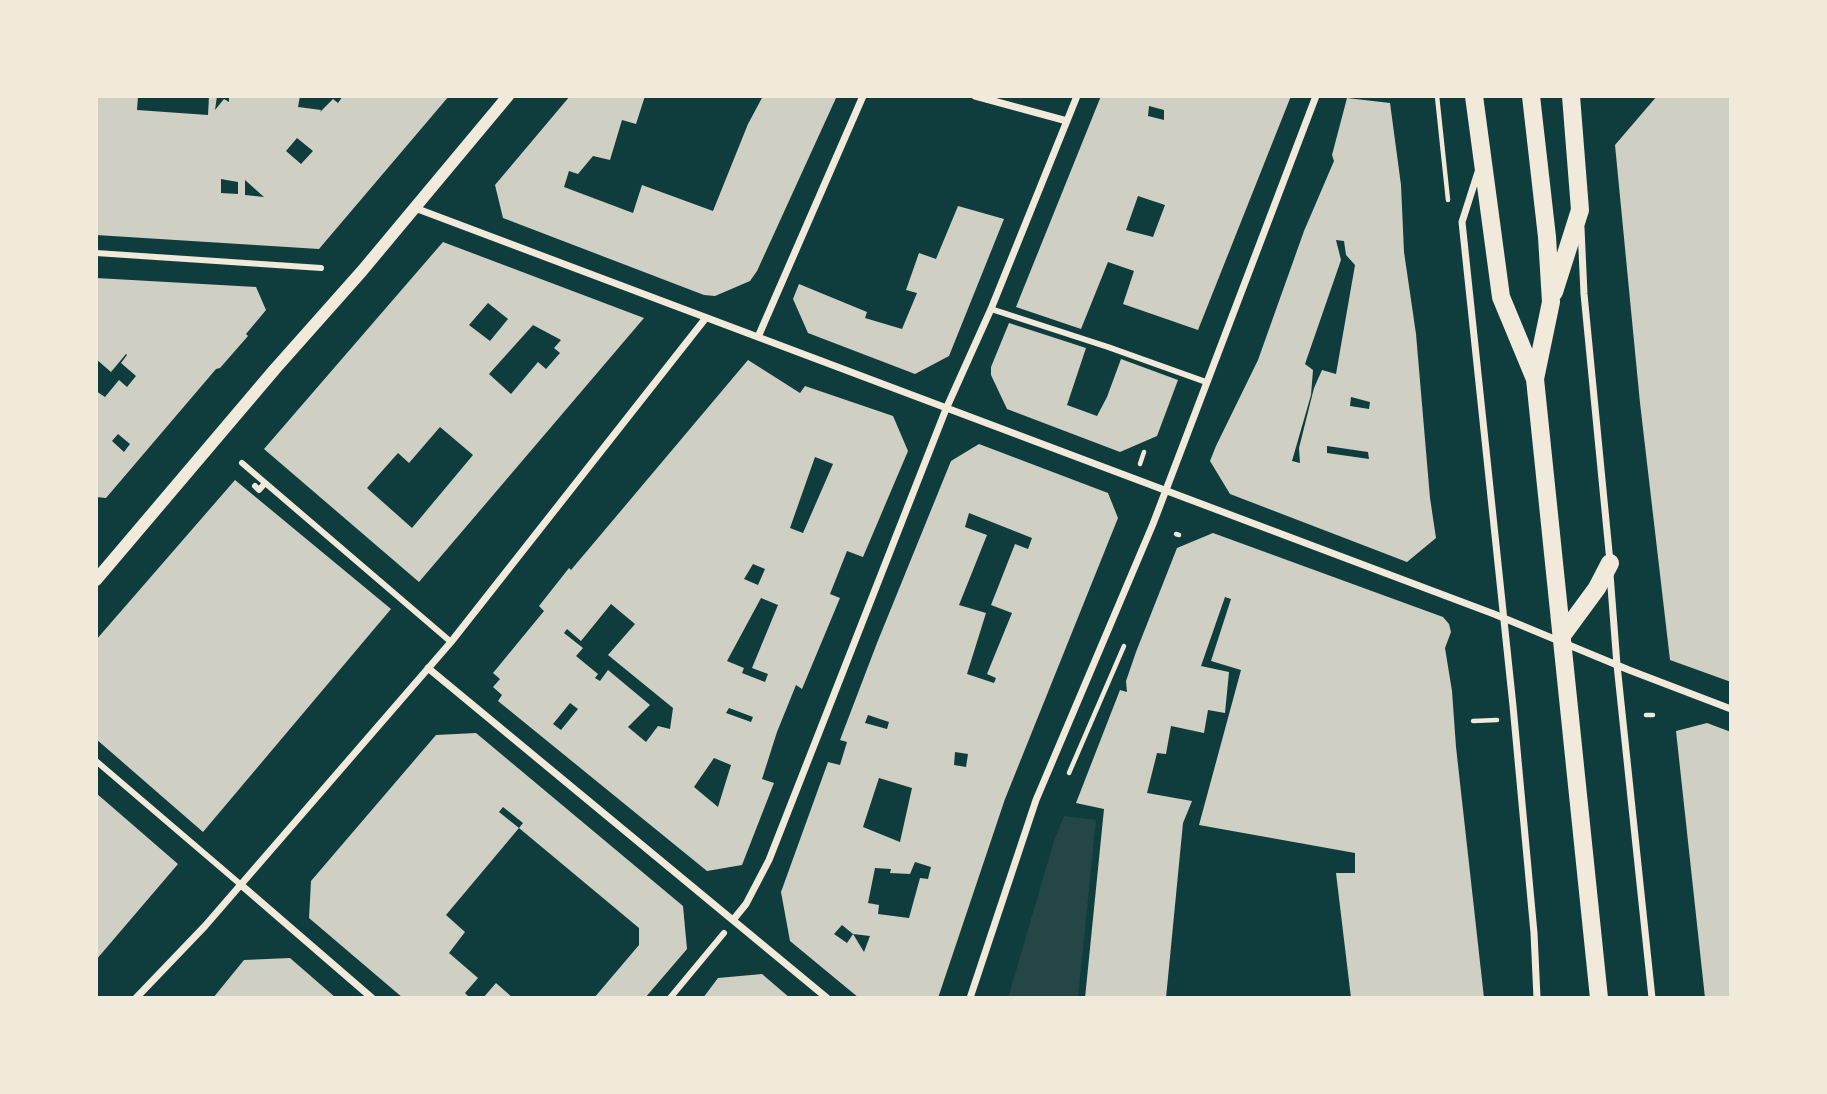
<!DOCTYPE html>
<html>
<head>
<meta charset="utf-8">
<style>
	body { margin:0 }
	#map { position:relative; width:1827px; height:1094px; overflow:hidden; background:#0f3d3e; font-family:"Open Sans",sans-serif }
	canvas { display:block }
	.frame { position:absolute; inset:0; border:98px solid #f1e9da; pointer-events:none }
</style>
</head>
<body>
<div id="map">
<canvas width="1827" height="1094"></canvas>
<div class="frame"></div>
</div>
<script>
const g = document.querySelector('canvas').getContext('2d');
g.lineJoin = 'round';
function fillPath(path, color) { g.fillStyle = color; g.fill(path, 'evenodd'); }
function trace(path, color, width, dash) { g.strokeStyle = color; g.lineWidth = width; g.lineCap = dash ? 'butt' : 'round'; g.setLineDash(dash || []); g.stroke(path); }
fillPath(new Path2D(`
	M1064,816l32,4 -18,178h-70l46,-157z`), '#244646');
fillPath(new Path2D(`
	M96,96h42l-1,14 71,5 1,-19h8l-2,14 9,-11 5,3v-6h71l-2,11 23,3 -1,2 13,-13 5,4 5,-7h106l-130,153 -223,-14zM297,138l16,13 -12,13 -15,-13zM221,179l17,3v12l-17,-1zM245,180l19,17 -19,-2z
	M570,96h75l-9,28 -14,-4 -12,40 -17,-4 -15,18 -9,-3 -5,16 69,26 9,-28 71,26 35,-87 15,-28h72l1,2 -79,173 -7,10 -35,15 -11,-1 -201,-77 -8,-33z
	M1101,96h190l-93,234 -75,-26 11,-33 -26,-9 -27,67 -65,-22zM1149,106l15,4v10l-16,-4zM1138,196l27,9 -12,32 -27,-7z
	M1657,96h74v586l-61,-22 -30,-257 -25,-258z
	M1347,98l43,5 11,82 3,67 12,82 14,164 6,40 -29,24 -177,-68 -20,-33 6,-15 42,-86 46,-129 30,-70 -2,-6zM1336,240l8,1 2,14 9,10 -19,109 -14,-4 -8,18 -15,60 1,15 -8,-2 19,-66 2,-25 -8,-6 36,-104zM1351,397l19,5 -1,7 -19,-3zM1327,446l41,6 1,7 -42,-6z
	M958,206l46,13 -55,137 -34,18 -107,-41 -15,-34 6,-15 68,28 -2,6 37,11 15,-36 -11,-3 13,-37 17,6z
	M443,242l201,76 -225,264 -155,-133zM488,303l20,16 -18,22 -21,-16zM533,325l28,15 -7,8 6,5 -14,16 -8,-7 -27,32 -22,-20zM440,427l33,28 -61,73 -45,-40 31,-35 11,10z
	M96,278l160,9 10,23 -20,24 2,2 -28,32 -4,1 -110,129 -10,-1v-106l9,6 14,-17 8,7 9,-11 -15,-13 6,-8 -1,-1 -15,18 -15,-13zM118,434l12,10 -6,8 -12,-11z
	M1009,323l77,25 -19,57 30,11 10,-19 14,-38 57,21 -21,56 -37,16 -113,-43 -16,-34v-8z
	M748,360l52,33 5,-7 88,30 15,35 -45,106 -16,-6 -17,43 10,4 -38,91 -6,-4 -19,47 -15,47 12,4 -32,82 -35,6 -209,-170 4,-6 -9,-8 7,-8 -7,-6 51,-62 -5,-5 30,-38 2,2zM815,457l18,7 -30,69 -13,-5zM753,564l12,5 -7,16 -14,-6zM761,598l17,7 -26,63 16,6 -3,8 -23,-9 2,-5 -17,-7zM611,604l24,20 -27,31 65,53 -3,21 -12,-3 -12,16 -18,-15 22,-22 -42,-35 -8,11 -5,-3 3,-4 -22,-18 7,-8 -19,-15 3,-4 14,12zM570,703l8,6 -17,21 -8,-6zM729,708l24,9 -2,5 -25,-9zM714,758l17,7 -13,42 -24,-20z
	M979,444l129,49 10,25 -113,281 -67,199h-79l-69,-57 -9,-49 47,-130 12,3 7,-23 -7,-2 37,-97 74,-182zM969,513l63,25 -4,11 -13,-5 -24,61 21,8 -25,61 9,4 -2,5 -27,-9 19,-61 -27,-8 28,-70 -22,-8zM868,715l21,7 -2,7 -22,-6zM955,752l13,2 -2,13 -12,-2zM879,778l33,10 -12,54 -37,-15zM915,862l16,5 -3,12 -8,-1 -11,40 -31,-4 1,-9 -11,-2 7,-35 16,1 -1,4 20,1zM842,925l11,9 17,2 -6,16 -11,-18 -6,9 -13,-9z
	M235,480l156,129 -188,223 -107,-93v-99z
	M1213,533l230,84 6,7 2,8 -6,16 7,43 4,56 28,251h-133l-15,-125h19v-20l-156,-28 42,-155 -30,-9 20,-62 -6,-2 -24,69 28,6 -4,41 -17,-3 -4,23 -33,-7 -5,28 -9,-1 -10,40 45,8 -9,22 -17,175h-81l19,-189 -28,-6 44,-113 7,2 -1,-11 10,-29 41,-104z
	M1707,723l24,9v266h-26l-29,-267z
	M476,733l207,173 4,43 -42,49h-51l45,-53v-17l-120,-100 4,-5 -20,-16 -4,5 20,16 -73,87 19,17 -16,21 29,25 -13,15 5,5h-67l-94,-80 2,-37 125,-146z
	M96,793l82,71 -82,96z
	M290,958l46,40h-123l31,-38z
	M762,974l28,24h-87l15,-20z
	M496,983l17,15h-30z`), '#cfcfc3');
trace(new Path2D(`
	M1437,96l11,104
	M1140,464l4,-12
	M1176,534l3,1
	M1646,715h7
	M1473,721l24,-1
	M1069,773l55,-127`), '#f1e9da', 4.5);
trace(new Path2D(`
	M96,253l225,15
	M991,309l117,38 98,35
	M242,463l209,179
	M255,486l4,4 6,-7
	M96,761l144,123
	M670,998l54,-65`), '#f1e9da', 6);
trace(new Path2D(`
	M975,96l92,25
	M1478,172l-16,50 51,484 21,227 3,65
	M415,208l1079,406 135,56 102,39
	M1581,228l3,66 26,268
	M758,337l105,-241
	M1610,574l7,91 35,333
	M428,668l399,330
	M240,884l132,114
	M733,920l13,-16 23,-44 177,-451 45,-100 86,-213
	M136,998l69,-72 246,-284 254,-323
	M970,998l66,-198 117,-276 163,-428`), '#f1e9da', 7);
trace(new Path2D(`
	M96,580l179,-211 87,-98 146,-175`), '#f1e9da', 12);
trace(new Path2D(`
	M1474,96l27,201 34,82
	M1531,96l16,141 4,65 -16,77 64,619
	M1554,292l26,-82 -9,-114
	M1561,637l36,-49 13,-25`), '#f1e9da', 18);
</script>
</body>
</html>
